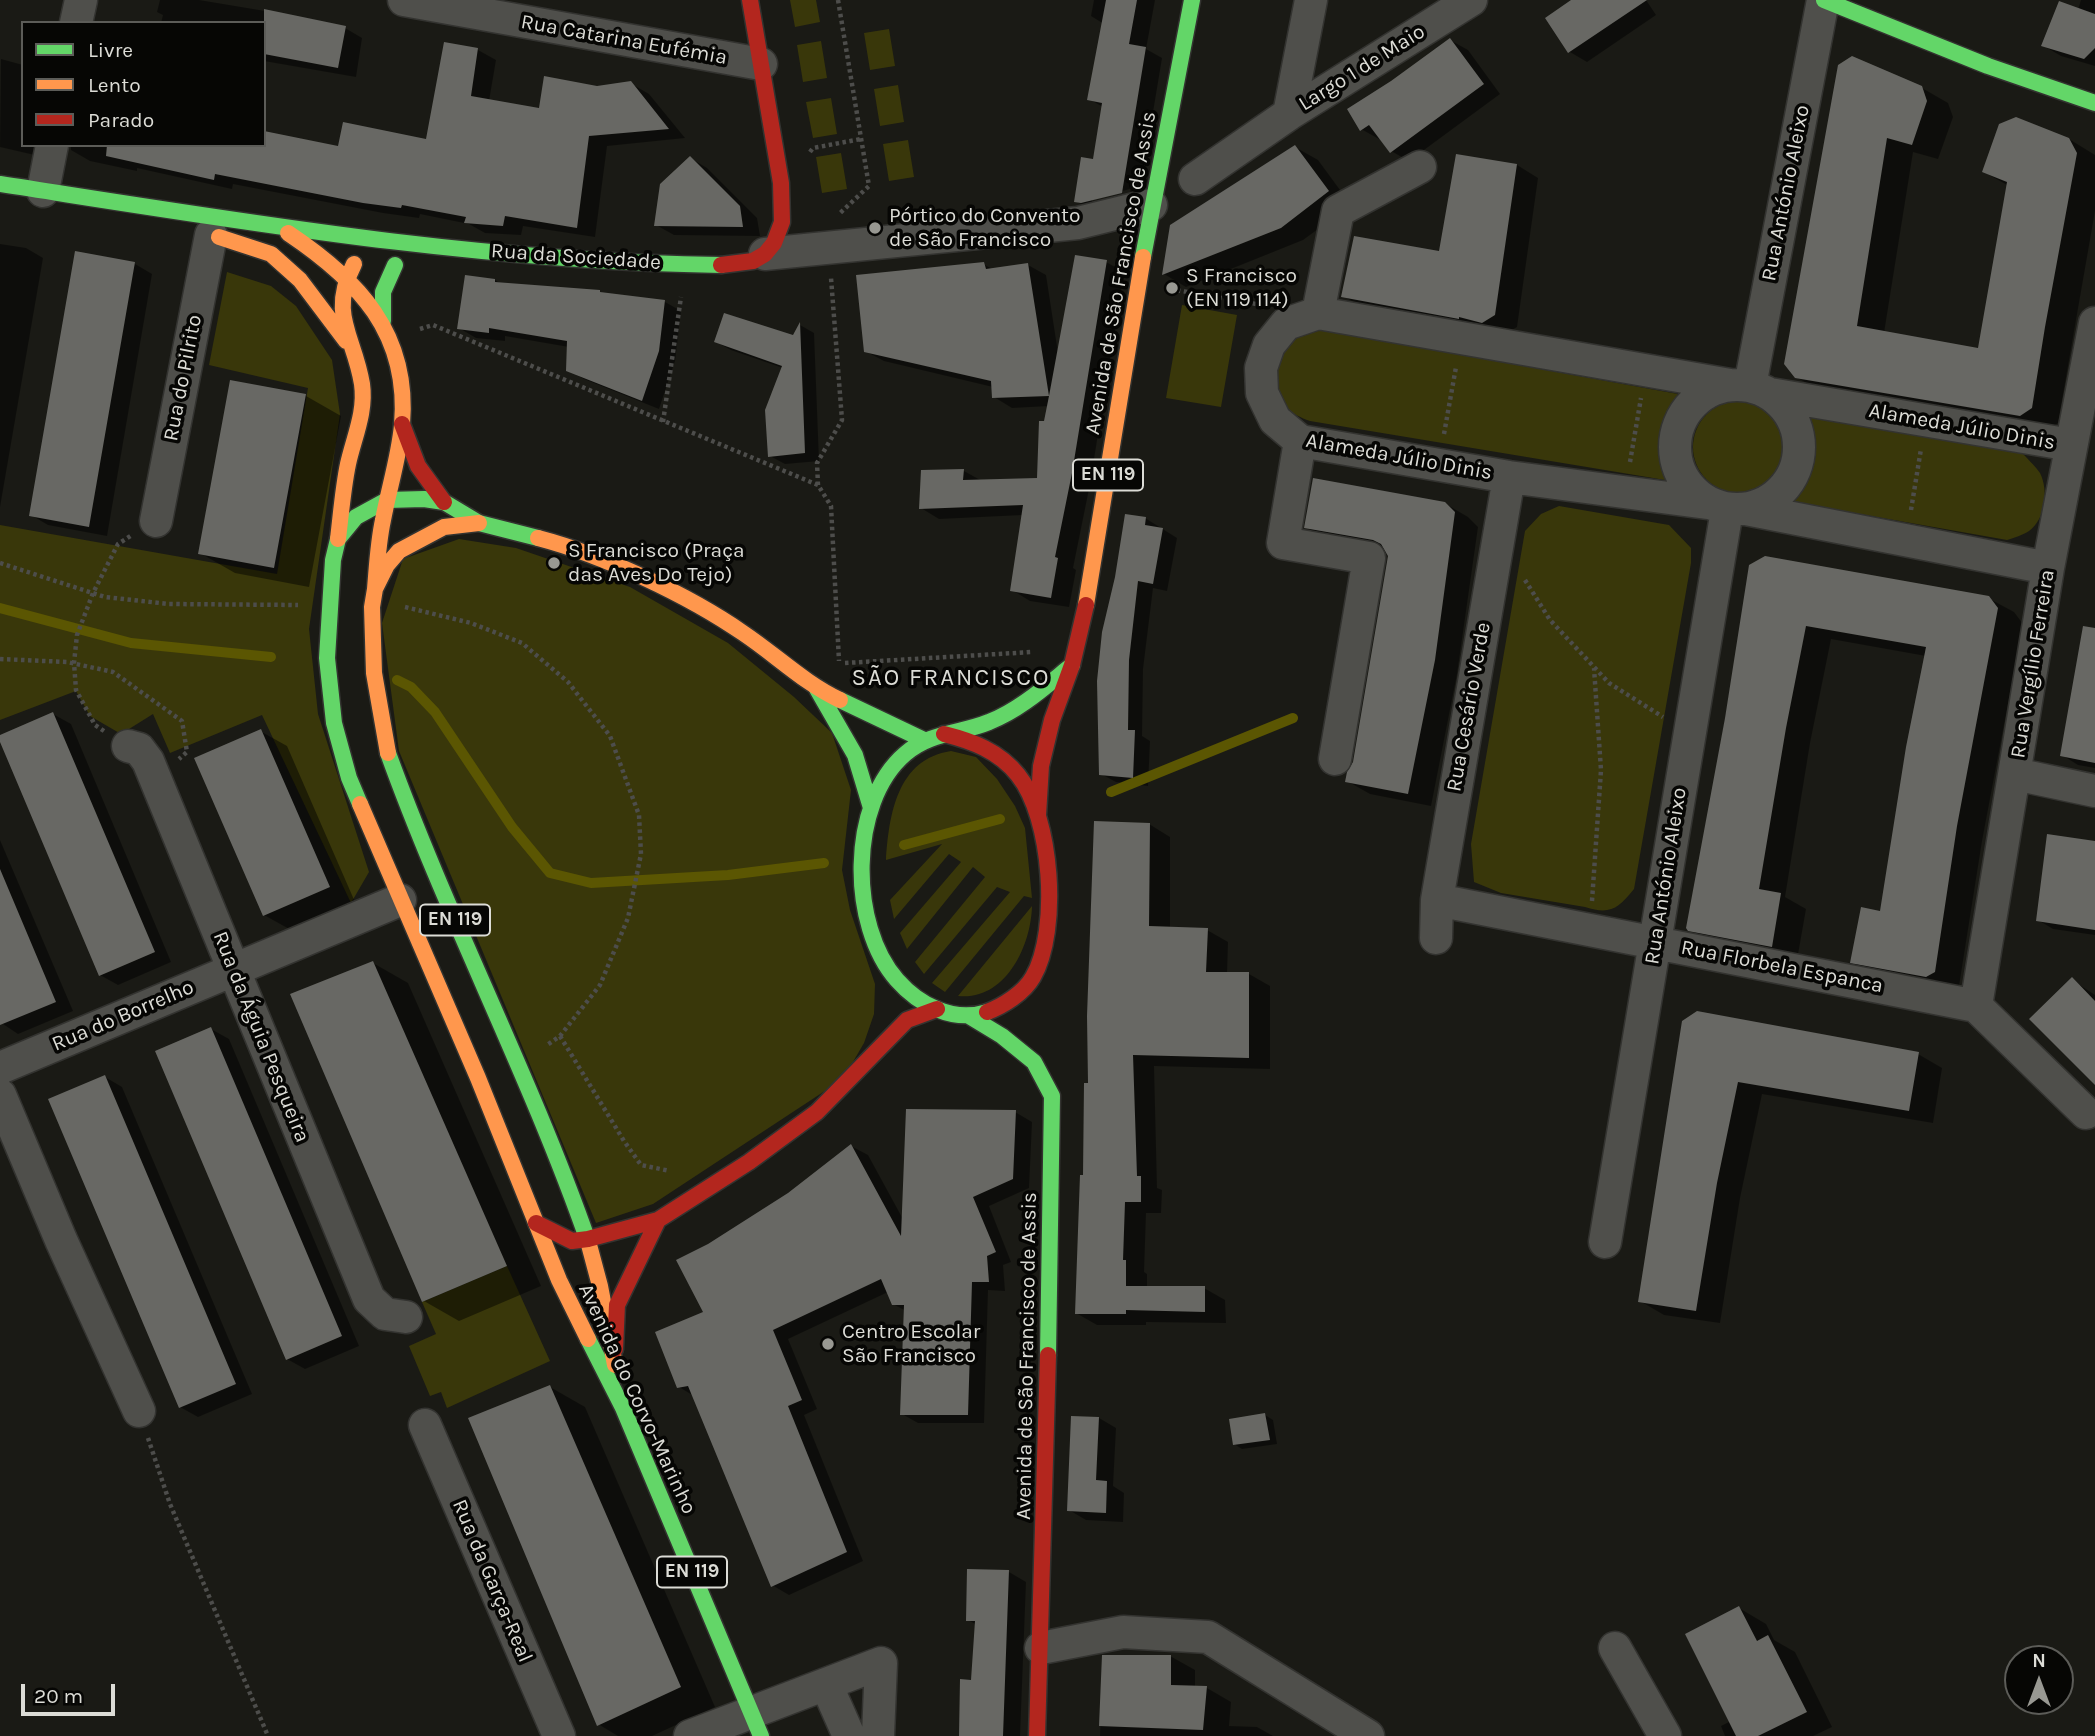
<!DOCTYPE html>
<html>
<head>
<meta charset="utf-8">
<style>
	body { margin:0 }
	#map { position:relative; width:2095px; height:1736px; overflow:hidden; background:#1a1a15; font-family:Karla,sans-serif }
	canvas { display:block }
	.legend { position:absolute; left:21px; top:21px; width:245px; height:126px; box-sizing:border-box; background:#060604; border:2px solid #5c5c58; margin:0; padding:9px 12px; list-style:none; font-size:21px; color:#dcdcd6 }
	.legend li { display:flex; align-items:center; gap:14px; height:35px }
	.legend b { width:35px; border:2px solid #5c5c58 }
	.north { position:absolute; left:2004px; top:1645px; width:70px; height:70px; box-sizing:border-box; background:#060604; border:2px solid #5c5c58; border-radius:50%; rotate:0deg; font-size:19px; font-weight:700; line-height:28px; text-align:center; color:#dcdcd6 }
	.north::after { content:''; display:block; margin:auto; width:24px; height:32px; background:#989892; clip-path:polygon(50% 0,100% 100%,50% 72%,0 100%) }
	.scale { position:absolute; left:21px; top:1684px; width:94px; height:32px; box-sizing:border-box; border:4px solid #dcdcd6; border-top:0; padding-left:9px; font-size:21px; line-height:24px; white-space:nowrap; color:#dcdcd6; -webkit-text-stroke:5px #060604; paint-order:stroke }
</style>
</head>
<body>
<div id="map">
<canvas width="2095" height="1736"></canvas>
<ul class="legend">
<li><b style="height:9px;background:#63d668"></b>Livre</li>
<li><b style="height:9px;background:#ff974d"></b>Lento</li>
<li><b style="height:9px;background:#b3261e"></b>Parado</li>
</ul>
<div class="north">N</div>
<div class="scale">20 m</div>
</div>
<script>
const g = document.querySelector('canvas').getContext('2d');
g.lineJoin = 'round';
function fillPath(path, color) { g.fillStyle = color; g.fill(path, 'evenodd'); }
function trace(path, color, width, dash) { g.strokeStyle = color; g.lineWidth = width; g.lineCap = dash ? 'butt' : 'round'; g.setLineDash(dash || []); g.stroke(path); }
function drawText(font, color, halo, rows, align = 'center') {
  g.font = font + ' Karla,sans-serif'; g.lineWidth = 7; g.setLineDash([]); g.textBaseline = 'middle'; g.strokeStyle = halo; g.fillStyle = color; for (const [text, x, y, turn = 0] of rows) {
    g.save(); g.translate(x, y); g.rotate((+turn || 0) * Math.PI / 180); g.textAlign = isNaN(turn) ? turn : align; if (halo) g.strokeText(text, 0, 0); g.fillText(text, 0, 0); g.restore();
  }
}
fillPath(new Path2D(`
	M790,0h26l4,22 -25,5z
	M889,29l6,37 -25,4 -6,-37z
	M821,41l6,37 -24,4 -6,-37z
	M898,85l6,37 -24,4 -6,-37z
	M831,98l6,36 -24,4 -7,-36z
	M908,140l6,37 -25,4 -6,-37z
	M841,153l6,36 -25,4 -6,-36z
	M227,272l44,14 25,20 36,54 8,54 -31,215 9,85 51,158 -18,31 -89,-188 -92,38 -17,-39 -32,20 -31,-18 -14,-25 -76,29v-195l277,49 31,-186 -99,-23z
	M1182,305l55,10 -16,92 -55,-9z
	M1326,330l352,64c-17,30 -24,51 -13,86l-355,-59c-38,-14 -32,-26 -35,-62 16,-20 25,-28 51,-29z
	M1693 447a46 46 0 1 1 92 0a46 46 0 1 1-92 0Z
	M1809,417l212,35c6,6 14,14 19,21 9,18 5,47 -11,58 -6,4 -15,7 -22,9l-215,-38c23,-31 31,-47 17,-85z
	M1559,506l110,19 22,23v15l-57,326c-16,20 -24,26 -49,18l-84,-14 -27,-11 -3,-38 54,-313 16,-17z
	M459,539l57,9 114,39 98,56 66,54 38,36 19,57 -9,80 8,40 25,74 -1,30 -10,29 -21,36 -190,125 -57,19 -197,-472 -17,-128 21,-64z
	M951,751l25,6 21,22 18,27 10,22 7,70 -8,-2 -79,96 -13,-9 78,-91 -13,-5 -73,87 -9,-12 70,-85 -12,-10 -66,82 -7,-16 61,-71 -12,-8 -55,65 -4,-19 52,-56 -56,16c3,-45 11,-101 65,-109z
	M1032,906c-1,41 -27,95 -74,90z
	M507,1266l43,95 -103,47 -6,-16 -11,4 -21,-50 27,-12 -14,-32z`), '#39370a');
fillPath(new Path2D(`
	M160,0h39l90,15 56,13 17,10 -6,39 -92,-16v-38h-103l2,-8 -6,-3z
	M1094,0h61l-9,49 16,9 -24,144 -46,9 -16,-10 19,-40 8,-54 -14,-8 15,-75 -13,-8zM1130,189l1,4 -39,10v-4z
	M1574,0h72l10,15 -69,47 -17,-10 -23,-33z
	M2081,0h14v66l-34,-10 -17,-10 34,-36z
	M1450,40l18,10 32,44 -91,67 -18,-10 -10,-13 -2,1 -18,-10 31,-46z
	M445,44l33,6 18,10 -7,41 51,9 57,-22 33,-5 19,11 36,44 -78,8 -12,91 -72,-11 -2,9 -36,-2 -16,-9 -49,-10 -1,4 -36,-5 -150,-29 -1,5 -95,-21v3l-47,-10 -19,-11v-5h193l76,4 88,-8z
	M1,59l22,6v80h33l-17,11 -39,-9z
	M1839,66l83,22 26,15 5,14 -15,42 -25,-7 -29,181 95,17 30,-164 -25,-14 85,-33 26,16v56l-37,212 -11,7 -224,-38 -27,-15z
	M1295,147l23,13 33,45 -48,35 -117,47 -22,-13 8,-48z
	M690,158l17,10 50,50 3,18 -86,-1 -18,-10z
	M1517,165l21,13 -21,149 -12,7 -140,-26 -22,-12 97,-43z
	M0,244l26,4 17,10 -43,249z
	M1106,262l18,10 -34,212 -17,84 3,2 -7,37 -39,-6 -18,-11 11,-75 -84,4 -18,-11 43,-37 18,10 57,-2 10,-73 -37,2 -18,-11 -1,-10 -109,-26 -19,-10 118,-87 11,6 34,-5 18,10 12,78z
	M135,264l17,10 -45,262 -59,-11 -17,-10z
	M495,280l6,4 164,18 16,9 -6,50 -16,48 -75,-30 -17,-9 2,-23 -64,-11v5l-29,-3 -17,-10z
	M800,325l14,8 5,128 -34,3 -15,-8 13,-88 -52,-18 -15,-8 78,-5z
	M232,383l74,13 35,20 -32,171 -74,-14 -35,-20z
	M1444,503l24,14 10,10 -21,147 -26,132 -61,-12 -23,-13 8,-18 35,-207 -3,-5 -58,-10 -23,-14z
	M1145,518l32,20 -10,53 -14,-3 -10,81 -1,67 8,5 -2,45 -32,-4 -15,-8z
	M1751,566l237,32 26,14 9,12 -41,217 -23,145 -7,5 -75,-15 -25,-14 30,-49 44,-257 -95,-17 -21,104 -25,154 21,12 -9,51 -82,-16 -26,-15z
	M2095,676v92l-17,-3 -16,-10z
	M53,714l18,10 100,238 -53,23 -18,-10 -100,-237z
	M260,731l27,15 68,156 -64,28 -27,-15z
	M1149,824l21,13v92l37,1 21,12 -1,32h22l21,12v83l-116,-3 3,122 5,2 -1,23h-15l-2,59 3,2v14h57l21,12 1,23 -80,-1v3h-49l-21,-12 14,-228z
	M0,840l73,171 -55,23 -18,-12z
	M2095,843v92l-42,-6 -15,-9z
	M373,963l35,20 133,303 -82,35 -35,-20z
	M2072,980l23,15v86z
	M1684,1022l234,32 24,14 -9,55 -171,-29 -22,104 -20,125 -56,-8 -24,-14z
	M211,1029l18,10 130,307 -54,23 -18,-10z
	M105,1077l17,10 130,307 -54,23 -18,-10z
	M1015,1112l17,10 -3,66 -40,18 22,56 -8,3 2,26 -17,-1 -4,133h-66l-16,-9 4,-103 -13,-7 -5,-12 -100,47 29,70 -13,6 59,146 -74,34 -17,-10 -78,-189 -15,-9 27,-75 3,-66 80,-51 62,-49 17,9 36,66z
	M550,1387l35,20 130,300 -63,29h-34l-20,-12z
	M1265,1415l8,5 4,24 -35,5 -8,-5z
	M1099,1418l17,10 -3,58 11,7 -1,29 -37,-2 -17,-10z
	M1009,1572l17,10 -6,154h-59l12,-54 4,-57 -9,-5z
	M1739,1608l27,16 8,16 21,12 37,75 -19,9h-88l-4,-10 10,-5z
	M1170,1656l25,14v17l12,1 24,14 -2,24 28,1 16,9h-173l3,-79z`), '#0007');
trace(new Path2D(`
	M0,608l131,35 140,14
	M397,680l14,7 24,25 77,115 38,46 41,10 137,-8 96,-12
	M1111,792l182,-74
	M904,845l96,-26`), '#5b5602', 10);
fillPath(new Path2D(`
	M1106,0h31l-8,44 17,3 -24,146 -41,10 -7,-1 7,-45 12,2 9,-56 -15,-3z
	M1571,0h76l-79,53 -23,-35z
	M2059,1l36,13v34l-11,11 -43,-13z
	M264,9l82,17 -8,42 -74,-14z
	M1450,38l34,46 -94,69 -21,-28 -9,6 -13,-22 44,-28z
	M444,42l34,6 -7,48 68,12 5,-32 53,10 34,-5 38,48 -80,7 -12,92 -72,-12 -2,10 -39,-3 2,-6 -64,-12 -1,3 -38,-5 -148,-29 -1,6 -108,-24 1,-11h157v-14l74,15 5,-24 83,17z
	M1852,56l70,30 5,15 -15,44 -25,-7 -30,188 121,22 29,-166 -25,-10 17,-48 17,-7 53,21 8,15 -32,174 -13,81 -12,8 -225,-38 -11,-14 54,-299z
	M1295,145l34,46 -48,37 -119,47 8,-50z
	M1456,154l61,10 -22,151 -13,8 -23,-6v2l-118,-22 13,-61 85,15z
	M690,156l50,50 3,21 -89,-1 6,-42z
	M75,251l60,11 -46,265 -60,-11z
	M1075,255l32,5 -35,213 -17,84 3,1 -7,40 -41,-7 13,-86 -104,4 2,-39 43,-1 -1,11 74,-2 2,-57h5l5,-25 -57,2 -1,-17 -127,-29 -8,-77 128,-13 2,7 42,-6 21,133z
	M465,275l30,4v3l105,8v2l65,8 -6,51 -17,50 -76,-30 1,-30 -78,-13v5l-32,-4z
	M724,313l69,22 7,-13 5,131 -37,4 -3,-47 17,-44 -68,-24z
	M230,380l76,14 -32,174 -76,-14z
	M1313,478l132,24 10,10 -20,148 -27,134 -63,-12 2,-10 6,-10 35,-206 -7,-12 -8,-4 -69,-12z
	M1125,514l21,3 -1,8 18,3 -10,56 -15,-3 -9,79 -1,70h7l-2,48 -34,-3 -2,-94 5,-49 13,-55z
	M1765,556l224,40 9,12 -41,218 -22,146 -9,5 -76,-14 11,-56 19,4 26,-164 20,-100 -120,-21 -20,102 -27,161 22,4 -9,54 -84,-16 -2,-3 39,-210 24,-153z
	M2083,626l12,2v135l-35,-7z
	M53,712l102,240 -56,24 -99,-234v-7z
	M261,729l69,158 -67,29 -69,-158z
	M1094,821l56,2 -1,103 59,2 -2,44h43v86l-116,-3 4,121h4v26h-16l-2,58h3v26h79v26l-79,-2v4h-51l5,-139h3l1,-92h4l-1,-67z
	M2047,834l48,7v89l-59,-9z
	M0,869l56,133 -56,23z
	M373,961l134,305 -85,36 -132,-308z
	M2072,977l23,24v84l-66,-66z
	M1697,1011l222,41 -10,59 -171,-29 -21,101 -21,128 -58,-9 44,-281z
	M211,1027l131,309 -56,24 -131,-309z
	M105,1075l131,309 -57,24 -131,-309z
	M906,1109l110,1 -3,69 -40,18 23,55 -9,4 2,26h-17l-4,133h-68l4,-110h-12l-11,-26 -108,51 29,70 -14,6 59,146 -76,35 -83,-201 -11,2 -22,-56 48,-20 -27,-52 32,-16 80,-51 63,-49 50,92z
	M550,1385l131,302 -84,39 -129,-308z
	M1265,1413l5,27 -37,5 -4,-26z
	M1071,1416l28,1 -3,63 11,1 -1,32 -39,-2z
	M967,1569l42,1 -6,166h-44l1,-57 11,1 4,-59h-9z
	M1739,1606l18,35 11,-6 39,77 -49,24h-22l-51,-102z
	M1102,1655h69v30l36,1 -4,44 -104,-4z`), '#686864');
const street = new Path2D(`
	M404,0l357,64
	M76,23l5,-23
	M1289,114l22,-114
	M1195,179l94,-65 182,-114
	M43,191l9,-46
	M765,254l313,-31 73,-18
	M1318,313l20,-102 82,-44
	M1675 447a62 62 0 1 1 124 0a62 62 0 1 1-124 0Z
	M1750,386l73,-386
	M1770,394l301,51
	M1300,441l-17,102 86,15 -34,201
	M1707,503l-198,-26 -209,-36 -25,-21 -13,-27 -1,-25 8,-23 17,-21 32,-11 412,72
	M1746,509l302,59
	M156,521l55,-286
	M128,746l11,3 9,12 221,538 16,15 21,3
	M2015,774l80,17
	M1437,900l539,106 110,107
	M1436,938l1,-38 72,-423
	M1976,1006l72,-438 47,-245
	M0,1068l400,-168
	M0,1095l61,145 78,171
	M1605,1242l122,-732
	M425,1425l134,311
	M1041,1648l82,-16 85,5 160,99
	M1615,1648l50,88
	M826,1684l23,52
	M690,1736l191,-73 -3,73`);
const fast = new Path2D(`
	M1824,0l164,66 107,37
	M0,184c239,37 478,78 721,81
	M1143,257l49,-257
	M383,321v-29l12,-27
	M817,689l38,66 16,53
	M840,700l84,40
	M388,753c60,166 142,322 200,488
	M360,804l-11,-26 -15,-55 -7,-65 6,-98 5,-21 18,-22 31,-17 37,-1 20,3 35,21 59,15
	M987,1012c-34,11 -68,-7 -90,-32 -48,-54 -49,-177 8,-226 25,-22 55,-20 84,-32 31,-12 57,-36 83,-57
	M969,1016l33,20 32,26 18,34 -4,259
	M588,1339l35,69 138,328`);
const slow = new Path2D(`
	M288,233c70,47 122,100 114,192 -3,32 -13,63 -19,95 -5,23 -6,46 -8,69
	M219,237l52,17 29,26 46,61
	M538,538c65,17 150,57 205,95 33,22 61,50 97,67
	M338,539c3,-25 5,-51 10,-75 6,-27 18,-52 14,-80 -8,-49 -34,-69 -8,-120
	M1086,605l57,-348
	M388,753l-14,-80 -2,-66 3,-18 12,-24 12,-14 45,-24 35,-4
	M360,804l118,274 81,202 29,59
	M588,1241l12,45 15,79`);
const jam = new Path2D(`
	M721,265l32,-4 12,-7 9,-11 8,-21 -1,-39 -31,-183
	M402,424l16,42 26,36
	M944,734c28,7 55,17 74,41 34,42 42,155 15,202 -9,16 -30,29 -46,35
	M1038,815l3,-49 11,-46 20,-55 14,-60
	M536,1223l36,18 16,-2 70,-19 91,-58 68,-50 90,-92 30,-11
	M615,1349l2,-44 41,-85
	M1037,1736l11,-381`);
trace(street, '#333330', 35);
trace(fast, '#333330', 19);
trace(slow, '#333330', 19);
trace(jam, '#333330', 19);
trace(new Path2D(`
	M838,0l31,186 -31,29
	M810,152l3,-4 48,-9
	M1170,289l92,16
	M420,329l13,-4 385,160 13,21 8,155
	M663,422l18,-125
	M1444,434l12,-67
	M1630,462l11,-64
	M818,485l-1,-22 25,-43 -11,-142
	M1911,510l10,-61
	M0,563l105,34 64,7 129,1
	M1525,580l25,40 59,63 54,34
	M405,607l66,16 51,20 46,39 42,54 29,79 2,39 -13,64 -28,67 -40,51 -13,9
	M0,659l67,3 46,10 69,49 5,31 -8,7
	M845,663l187,-11
	M104,731l-9,-6 -19,-35 -2,-27 3,-28 16,-42 25,-49 14,-9
	M1592,901l9,-131 -7,-102
	M560,1036l64,105 17,24 29,6
	M148,1438l22,66 98,232`), '#4d4d4b', 4.5, [3.5, 3.5]);
trace(street, '#4f4f4b', 32);
trace(fast, '#63d668', 16);
trace(slow, '#ff974d', 16);
trace(jam, '#b3261e', 16);
for (const [x, y, r, color] of [
	[875,228,7,"#989892"],
	[1172,288,7,"#989892"],
	[554,563,7,"#989892"],
	[828,1344,7,"#989892"]
]) { const dot = new Path2D(); dot.arc(x, y, r, 0, 2 * Math.PI); g.fillStyle = color; g.fill(dot); trace(dot, '#060604', 2.5); }
for (const [x, y, w] of [
	[1108,475,70],
	[455,920,70],
	[692,1572,70]
]) { const box = new Path2D(); box.roundRect(x - w / 2, y - 15.5, w, 31, 5); g.fillStyle = '#060604'; g.fill(box); trace(box, '#dcdcd6', 2); }
drawText('bold 19px', '#dcdcd6', null, [
	["EN 119",1108,475],
	["EN 119",455,920],
	["EN 119",692,1572]
]);
drawText('21px', '#dcdcd6', '#060604', [
	["Rua Catarina Eufémia",624,40,10],
	["Largo 1 de Maio",1362,68,-32],
	["Rua António Aleixo",1786,193,-79],
	["Rua da Sociedade",576,257,4],
	["Avenida de São Francisco de Assis",1121,273,-80],
	["Rua do Pilrito",183,378,-79],
	["Alameda Júlio Dinis",1962,427,10],
	["Alameda Júlio Dinis",1399,457,10],
	["Rua Vergílio Ferreira",2033,664,-81],
	["Rua Cesário Verde",1469,707,-80],
	["Rua António Aleixo",1666,876,-81],
	["Rua Florbela Espanca",1782,967,11],
	["Rua do Borrelho",123,1016,-23],
	["Rua da Águia Pesqueira",261,1037,68],
	["Avenida de São Francisco de Assis",1027,1356,-89],
	["Avenida do Corvo-Marinho",637,1399,65],
	["Rua da Garça-Real",492,1581,67]
]);
drawText('21px', '#dcdcd6', '#060604', [
	["Pórtico do Convento",889,216],
	["de São Francisco",889,240],
	["S Francisco",1186,276],
	["(EN 119 114)",1186,300],
	["S Francisco (Praça",568,551],
	["das Aves Do Tejo)",568,575],
	["Centro Escolar",842,1332],
	["São Francisco",842,1356]
], 'left');
g.letterSpacing = '2px';
drawText('24px', '#dcdcd6', '#060604', [
	["SÃO FRANCISCO",951,678]
]);
g.letterSpacing = '0px';
</script>
</body>
</html>
